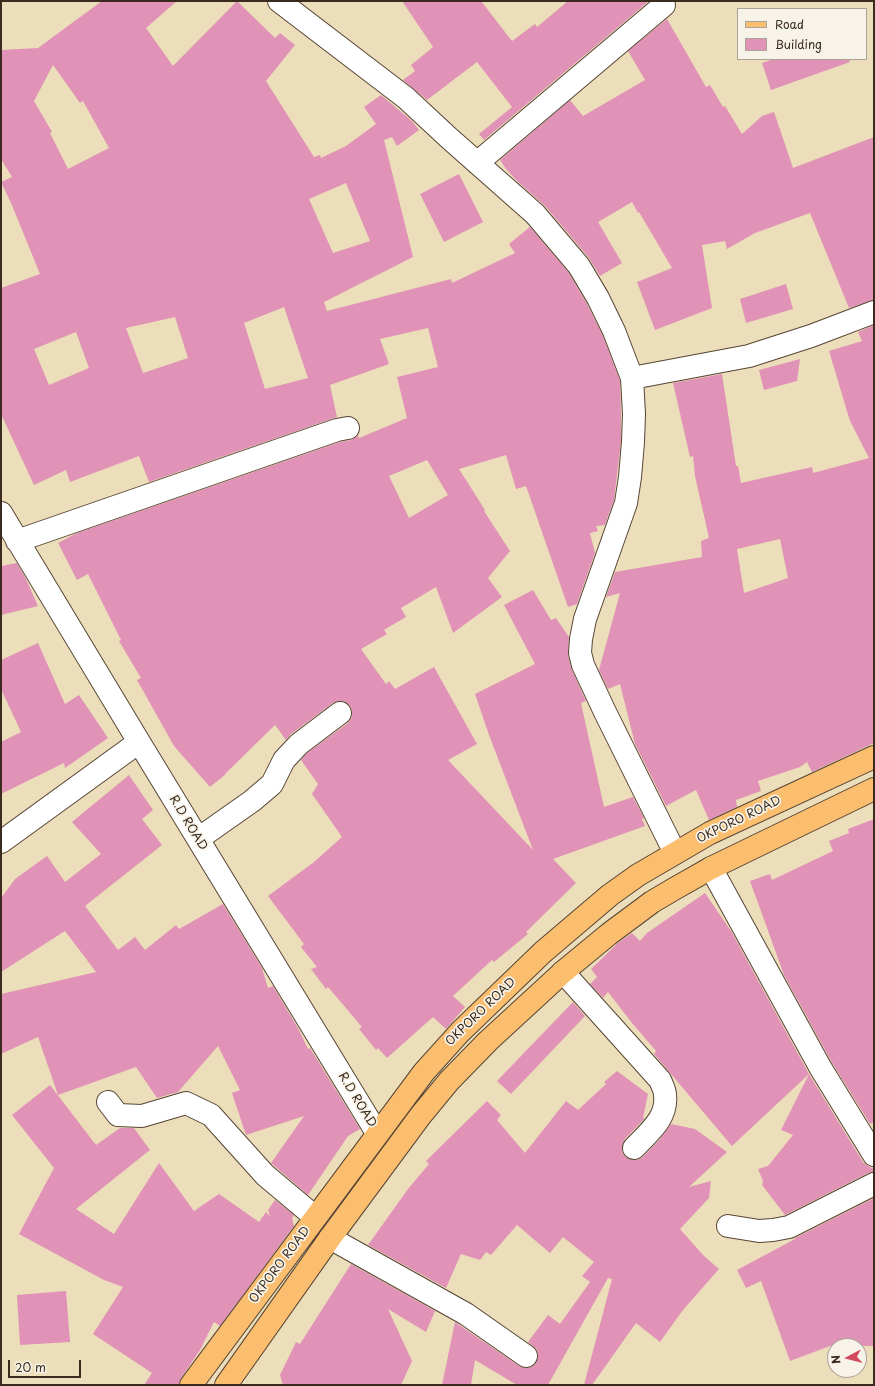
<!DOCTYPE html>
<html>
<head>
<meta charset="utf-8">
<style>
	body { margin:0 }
	#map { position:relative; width:875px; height:1386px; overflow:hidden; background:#ecdeba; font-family:"Playpen Sans",sans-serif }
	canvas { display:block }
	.frame { position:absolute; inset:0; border:2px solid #3b2a1e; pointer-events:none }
	.legend { position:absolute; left:737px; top:8px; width:130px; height:52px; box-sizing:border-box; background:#f7f3e8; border:1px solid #aca397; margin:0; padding:5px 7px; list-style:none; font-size:12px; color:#3b2a1e }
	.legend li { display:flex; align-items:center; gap:8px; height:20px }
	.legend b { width:20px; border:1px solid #aca397 }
	.north { position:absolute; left:827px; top:1338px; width:40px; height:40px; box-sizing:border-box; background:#f7f3e8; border:1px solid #aca397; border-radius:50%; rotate:263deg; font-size:11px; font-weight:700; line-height:16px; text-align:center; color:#3b2a1e }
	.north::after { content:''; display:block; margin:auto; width:14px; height:18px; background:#d1495b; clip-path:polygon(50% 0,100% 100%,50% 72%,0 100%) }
	.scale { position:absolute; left:8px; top:1360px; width:73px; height:18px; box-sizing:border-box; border:2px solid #3b2a1e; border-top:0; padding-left:5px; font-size:12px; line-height:14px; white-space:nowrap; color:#3b2a1e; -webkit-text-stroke:3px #f7f3e8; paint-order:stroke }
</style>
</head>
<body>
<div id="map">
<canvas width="875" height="1386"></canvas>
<div class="frame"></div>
<ul class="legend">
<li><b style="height:5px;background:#fbbd6e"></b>Road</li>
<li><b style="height:11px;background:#e093b6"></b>Building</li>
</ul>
<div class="north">N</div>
<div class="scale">20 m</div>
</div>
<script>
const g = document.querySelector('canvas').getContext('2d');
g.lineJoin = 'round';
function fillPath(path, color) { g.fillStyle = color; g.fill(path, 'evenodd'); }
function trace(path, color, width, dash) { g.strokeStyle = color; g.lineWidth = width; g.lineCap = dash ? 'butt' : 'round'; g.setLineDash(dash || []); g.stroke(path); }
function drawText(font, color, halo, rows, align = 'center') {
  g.font = font + ' "Playpen Sans",sans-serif'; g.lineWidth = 3.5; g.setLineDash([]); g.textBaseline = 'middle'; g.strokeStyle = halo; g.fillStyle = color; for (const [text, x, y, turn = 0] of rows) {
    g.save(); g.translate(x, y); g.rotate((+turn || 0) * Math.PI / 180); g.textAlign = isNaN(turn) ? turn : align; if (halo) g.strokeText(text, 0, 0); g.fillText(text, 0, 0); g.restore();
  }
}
fillPath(new Path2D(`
	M102,1h75l-31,27 27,38 64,-65 38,37 5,-5 15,12 -29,36 48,76 6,-2 1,3 25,-12 30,-22 -12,-17 17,-12 31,26 7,9 -22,16 -5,-9 -8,3 29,117 -89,45 3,9 124,-32 1,4 63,-30 -6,-9 21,-17 39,46 18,31 16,32 17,45 1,33v27l-7,59 -9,25 -9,1 2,5 -8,2 5,20 -18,51 -9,3 -42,-121 -10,3 -10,-34 -47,14 26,41 -1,1 26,40 -22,27 14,19 -49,36 -17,-46 -35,21 5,9 -22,13 3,4 -26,15 25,35 3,-3 6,8 39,-22 43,77 -29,16 85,90 -44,-115 -14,-41 60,-30 -31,-59 29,-15 18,30 5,-2 13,19 -1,19 4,14 14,31 -5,2 23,104 29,-10 11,21 -2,1 3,7 -92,33 23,24 -50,49 2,2 -34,28 -2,-2 -39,36 12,11 -19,22 -13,-12 -46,41 -9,-10 -2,2 -17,-21 3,-2 -34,-40 -2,2 -15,-20 6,-2 -16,-20 3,-3 -36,-48 46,-34 28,-25 -30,-43 6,-10 -17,-24 6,-7 41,-30 4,-6v-6l-2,-5 -6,-5h-6l-5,2 -42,31 -5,6 -11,-15 -50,49h1l-16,13 -36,-41 -37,-66 4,-2 -22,-37 2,-1 -33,-66 -11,6 -19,-37 19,-10 263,-91 11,-2 7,-5 1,3 48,-20 -10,-41 41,-10 -10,-39 -48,11 9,25 -59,21 7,32 -188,65 -10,-26 -69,26 -4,-12 -32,15 -33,-71v-126l39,-14 -29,-71 -10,-21 11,-5 -11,-18v-109l37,-2zM53,65l27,38 3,-2 26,47 -41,21 -18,-36 2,-1 -18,-31zM346,183l24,58 -37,12 -24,-54zM284,307l24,71 -43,11 -21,-66zM175,317l13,41 -45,15 -17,-45zM76,332l13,36 -40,17 -15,-36zM427,460l21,35 -39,23 -20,-42z
	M402,1h79l31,40 23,-17 2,3 31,-26h81l-165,139 -5,-6 33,-27 -35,-45 -50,38 -24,-20 12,-9 -4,-6 22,-18z
	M667,19l39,68 4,-2 13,22 2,-1 17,28 20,-18 12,-4 19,56 81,-31v163l-25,8 -39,-95 -55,20 -28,16 -2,-8 -23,4 10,63 -57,22 -18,-48 35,-14 -33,-56 -1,1 -6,-11 -34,20 24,41 -22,13 -11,-18 -44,-52 -27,-24 -12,-13 -6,-9 70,-60 13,16 62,-36 -17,-29z
	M774,59h75l1,3 -79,28 -9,-27z
	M459,174l24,48 -39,20 -24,-48z
	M786,284l7,25 -47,14 -6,-24z
	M874,325v418l-62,29 -5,-10 -7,5 -42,14 3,10 -25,9 1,7 -28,13 -13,-30 -30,16 -31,-62 -15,-60 -12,5 -9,-19 21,-77 -14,4 9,-25 87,-15 -1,-16 8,-3 -14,-62 -2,-20 -3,1 -17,-74 49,-9 14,92h2l3,17 71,-16 1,6 56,-15 -19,-37 -21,-70 33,-10 -4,-9zM780,539l8,39 -44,15 -7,-44z
	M800,359l-3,22 -33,9 -5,-20z
	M17,563l9,16 12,27 -37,9v-49z
	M38,643l27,61 14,-9 29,43 -43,30 -1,-5 -63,31v-52l20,-10 -20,-43v-29z
	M129,775l24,35 -11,9 20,26 -77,61 33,44 17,-13 10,13 31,-25 3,4 44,-25 39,64 6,20 5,-2 26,44 9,19 2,-1 50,81 -12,7 -40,59 -37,-32 33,-47 -58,19 -14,-42 8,-3 -22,-44 -40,46 -21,6 -21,-31 -78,28 -20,-58 -37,17v-60l95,-22 -31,-41 -64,41v-74l14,-19 32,-23 18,26 36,-28 -29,-32z
	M874,819v303l-4,2 -39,-63 -47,-86 -34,-94 20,-7 2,6 61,-29 -4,-10 20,-8 -1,-4z
	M705,893l26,38 78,143 54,88 5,4 6,3v3l-6,1 -83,42 -23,-30 1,-4 -5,-12 10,-3 25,-31 -12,-5 28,-56 -77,72 -78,-92 2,-3 -24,-28 -24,-31 -5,6 -13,-14 7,-7 -6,-8 27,-26 14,-10 8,8 7,-8z
	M573,1002l12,14 -74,78 -14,-13z
	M617,1071l31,23 -5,24h2l-20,21 -3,6v7l4,5 5,3h7l5,-3 17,-18 11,-15 24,5 32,23 -38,35 22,-6 -2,17 -29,31 24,27 15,13 -36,41 -23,32 -24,-19 -44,62h-8l28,-106 -4,-1 -60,107h-31l-42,-25 -4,25h-29l13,-63 64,44 6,2 7,-1 4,-4 2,-6 -1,-7 -9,-8 20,-27 12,9 30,-42 -8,-6 12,-14 -31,-25 -13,16 -33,-28 -26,30 -5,-3 -6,8 -19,-6 -15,34 -78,-43 40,-56 21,-25 -3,-3 61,-60 14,14 -4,5 28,33 41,-52 12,9 28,-26 -2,-2z
	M50,1085l46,60 24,-17h14l16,22 -74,59 38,25 45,-71 35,48 25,-17 40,28 7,-10 4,4 -2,-6 7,-10 19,15 -2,3 2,8 -74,100 -6,-4 -14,28 -19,28 -2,7h-35l8,-12 -59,-39 30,-47 -19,-7 -85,-46 35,-66 -42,-53z
	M874,1198v148h-44l-40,15 -29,-80 -15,7 -9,-18 58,-31v-1z
	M351,1264l84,47 -9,21 -38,-23 24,52 -11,24h-118l-3,-10 16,-33 4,2z
	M66,1291l4,51 -50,3 -3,-50z`), '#e093b6');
const minor = new Path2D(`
	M279,1l127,97 43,40 86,76 44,52 19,32 16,33 18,47 2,36 -1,28 -3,35 -4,26 -41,116 -4,20 -1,14 3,12 22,47 70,141
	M477,163l187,-158
	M632,378l117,-22 62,-20 63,-24
	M1,513l138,229 238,391
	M17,541l320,-111 11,-2
	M198,839l54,-38 20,-17 12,-24 15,-16 41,-31
	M1,842l138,-100
	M711,868l109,199 54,88
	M563,972l97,108c2,5 5,10 5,15 3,23 -17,38 -31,53
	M108,1102l10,13 24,1 44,-13 25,12 54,60 50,42
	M728,1226l31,5 14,-1 16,-3 85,-43
	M330,1238l136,76 60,42`);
const major = new Path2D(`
	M191,1385l233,-313 36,-40 83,-80 67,-57 28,-20 72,-42 164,-76
	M226,1385l104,-147 91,-123 28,-34 39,-40 75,-69 46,-38 43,-32 22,-13 37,-21 163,-79`);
trace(minor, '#564535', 24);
trace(major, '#564535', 24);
trace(minor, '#fff', 22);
trace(major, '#fbbd6e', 22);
drawText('12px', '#3b2a1e', '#f7f3e8', [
	["OKPORO ROAD",739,820,-26],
	["R.D ROAD",188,823,59],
	["OKPORO ROAD",481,1012,-44],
	["R.D ROAD",357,1100,59],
	["OKPORO ROAD",280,1265,-53]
]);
</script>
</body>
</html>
